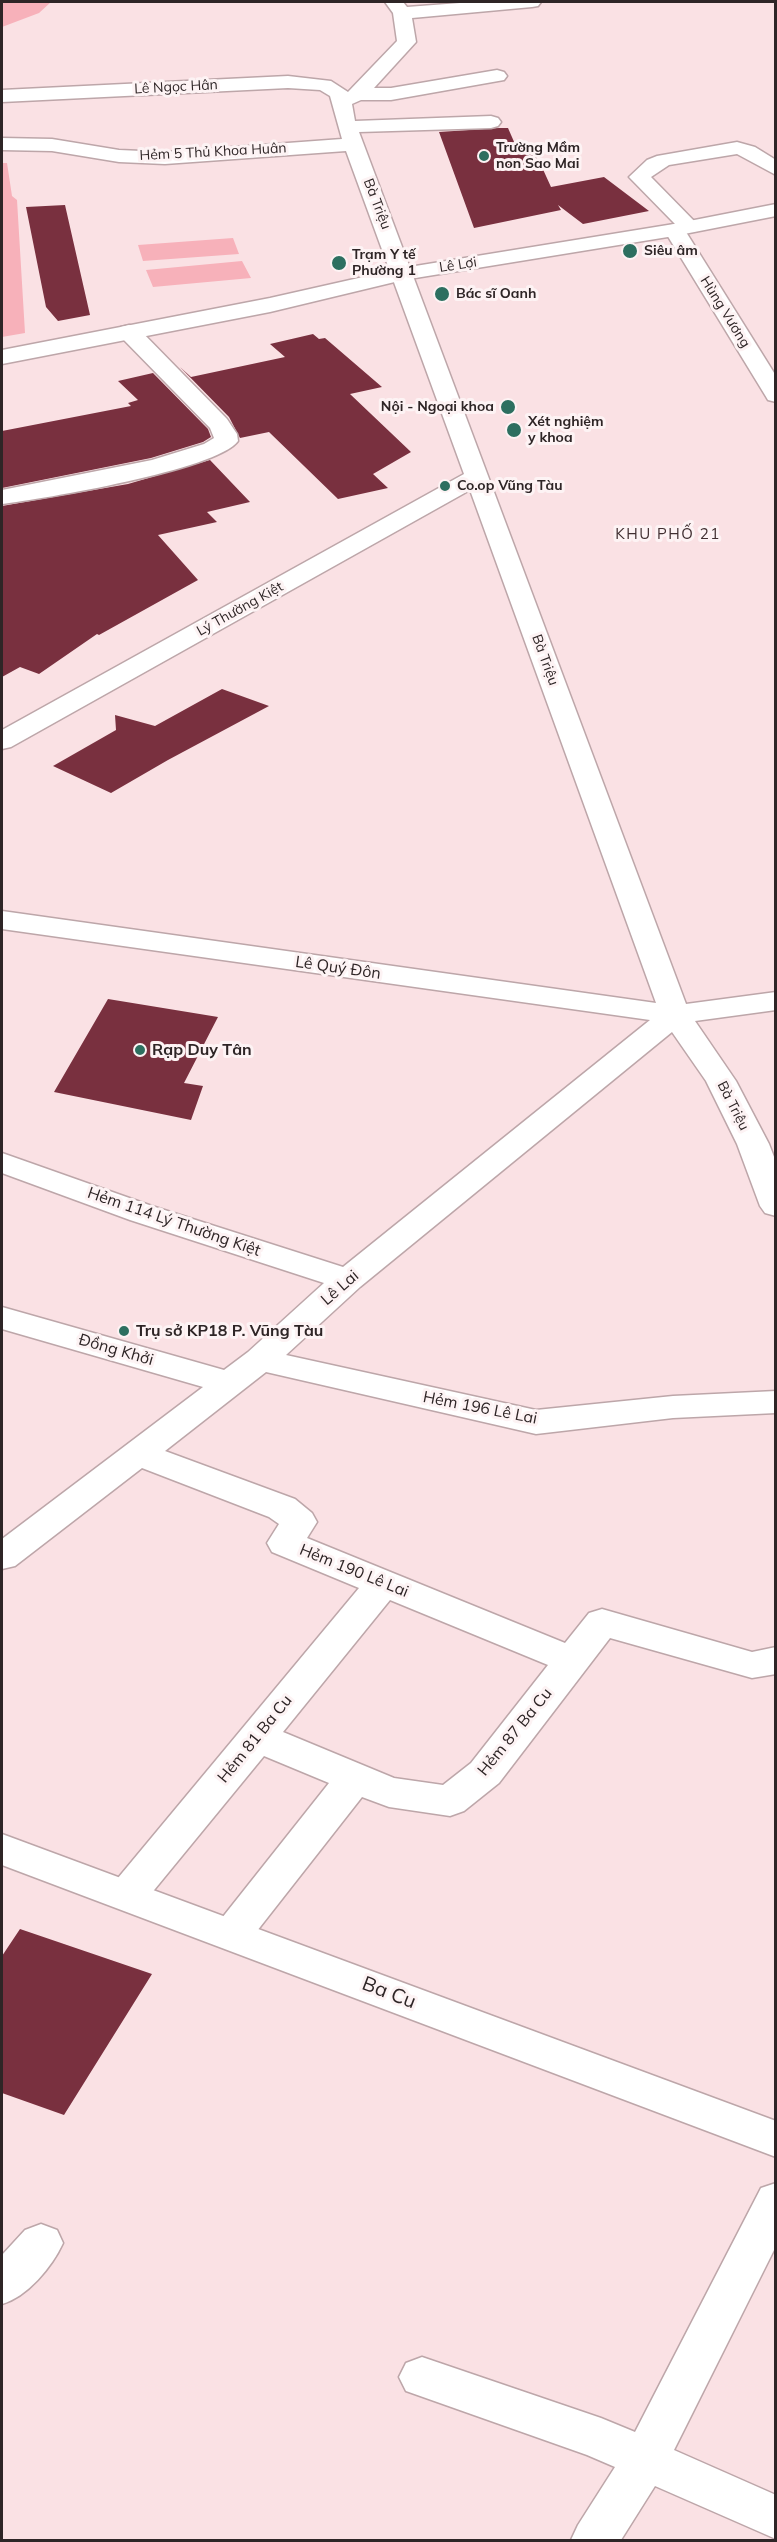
<!DOCTYPE html>
<html>
<head>
<meta charset="utf-8">
<style>
	body { margin:0 }
	#map { position:relative; width:777px; height:2542px; overflow:hidden; background:#fae1e4; font-family:Mulish,sans-serif }
	canvas { display:block }
	.frame { position:absolute; inset:0; border:3px solid #2e2526; pointer-events:none }
</style>
</head>
<body>
<div id="map">
<canvas width="777" height="2542"></canvas>
<div class="frame"></div>
</div>
<script>
const g = document.querySelector('canvas').getContext('2d');
g.lineJoin = 'round';
function fillPath(path, color) { g.fillStyle = color; g.fill(path, 'evenodd'); }
function trace(path, color, width, dash) { g.strokeStyle = color; g.lineWidth = width; g.lineCap = dash ? 'butt' : 'round'; g.setLineDash(dash || []); g.stroke(path); }
function drawText(font, color, halo, rows, align = 'center') {
  g.font = font + ' Mulish,sans-serif'; g.lineWidth = 6; g.setLineDash([]); g.textBaseline = 'middle'; g.strokeStyle = halo; g.fillStyle = color; for (const [text, x, y, turn = 0] of rows) {
    g.save(); g.translate(x, y); g.rotate((+turn || 0) * Math.PI / 180); g.textAlign = isNaN(turn) ? turn : align; if (halo) g.strokeText(text, 0, 0); g.fillText(text, 0, 0); g.restore();
  }
}
fillPath(new Path2D(`
	M2,2h49l-12,11 -37,14z
	M2,163h5l5,33 5,4 8,133 -23,4z
	M233,238l6,16 -96,7 -5,-16z
	M242,261l9,17 -98,9 -7,-17z`), '#f7b1ba');
fillPath(new Path2D(`
	M499,128h9l7,16 16,-1 20,44 53,-10 45,34 -66,13 -25,-19 3,5 -87,18 -35,-96z
	M65,205l25,110 -32,6 -12,-14 -20,-100z
	M313,334l6,5 6,-1 57,49 -32,7 61,58 -38,22 15,14 -50,11 -69,-67 -29,6 -11,-21 -49,-50 11,10 94,-20 -15,-13z
	M153,373l55,56 3,8 -8,5 -52,16 -149,30v-57l129,-25 -3,-3 10,-3 -20,-19z
	M210,460l40,42 -43,10 10,10 -59,13 40,45 -99,55 -2,-1 -58,40 -19,-7 -18,10v-171l126,-22z
	M222,689l47,17 -101,54 -57,33 -58,-27 63,-36 -1,-15 40,11z
	M108,999l110,18 -34,66 19,3 -12,34 -137,-28z
	M20,1929l132,45 -88,141 -62,-22v-137z`), '#79303f');
const minor = new Path2D(`
	M385,2h18l4,5 66,-5h68l-3,4 -6,1 -120,11 4,24 -42,46h17l106,-18 7,2 3,4 -3,4 -113,20h-30l-9,4 3,17 136,-5 7,2 3,4 -3,4 -7,2 -132,4 327,872 90,-12v18l-81,11 41,60 33,63 7,18v54l-11,-3 -5,-7 -23,-62 -31,-63 -34,-49 -312,255 -74,68 250,55 137,-14 103,-5v22l-103,5 -137,16 -270,-62 -101,79 130,48 17,14 5,9 -10,16 258,105 24,-30 13,-4 150,43 24,-5v27l-24,4 -142,-40 -111,145 -35,28 -14,5 -61,-9 -27,-10 -116,148 -14,5 -14,-5 -6,-11 6,-11 111,-140 -65,-27 -123,150 -14,4 -14,-4 -6,-11 6,-11 246,-296 -87,-36 -5,-9 12,-19 -10,-7 -127,-49 -127,98 -13,3v-30l201,-152 -201,-58v-22l222,63 24,-18 76,-69 -194,-63 -128,-47v-20l150,53 191,61 307,-247 -648,-91v-18l654,92 -186,-513 -459,257 -9,2v-19l462,-256 -118,-323 -181,13 -46,-2 -67,-11 -50,-1v-12l50,1 67,11 46,2 177,-13 -12,-43 -10,-6 -32,-2 -286,14v-12l286,-14 43,5 17,11 49,-51 -4,-28zM390,1600l158,65 -77,98 -28,22 -49,-7 -111,-46z
	M737,142l18,5 21,13v15l-39,-21 -68,11 -18,12 49,50 -3,4 -11,1 90,144v26l-8,-2 -3,-5 -101,-165 3,-4 8,-2 -46,-47 18,-17 10,-4z
	M129,325l8,2 90,92 10,15 1,7c-21,29 -196,58 -236,63v-14l150,-30 52,-16 10,-6 -4,-10 -89,-91 -3,-5 3,-5z
	M776,2183v63l-102,204 102,45v44l-121,-53 -34,54h-50l7,-15 37,-58 -28,-12 -181,-64 -7,-14 7,-14 16,-6 179,61 34,14 126,-244z
	M41,2224l16,6 6,13c-11,24 -36,54 -61,61v-49l23,-25z`);
const major = new Path2D(`
	M776,204v12l-102,20 -271,44 -133,32 -268,52v-14l268,-52 133,-30 271,-44z
	M2,1834l774,287v36l-774,-292z`);
trace(minor, '#bda6a9', 3);
trace(major, '#bda6a9', 3);
fillPath(minor, '#fff');
fillPath(major, '#fff');
for (const [x, y, r, color] of [
	[484,156,6,"#2d6f60"],
	[630,251,8,"#2d6f60"],
	[339,263,8,"#2d6f60"],
	[442,294,8,"#2d6f60"],
	[508,407,8,"#2d6f60"],
	[514,430,8,"#2d6f60"],
	[445,486,6,"#2d6f60"],
	[140,1050,6,"#2d6f60"],
	[124,1331,6,"#2d6f60"]
]) { const dot = new Path2D(); dot.arc(x, y, r, 0, 2 * Math.PI); g.fillStyle = color; g.fill(dot); trace(dot, '#fdf3f4', 2); }
drawText('14px', '#2e2526', '#fdf3f4', [
	["Lê Ngọc Hân",176,87,-3],
	["Hẻm 5 Thủ Khoa Huân",213,152,-3],
	["Bà Triệu",377,204,69],
	["Lê Lợi",458,265,-9],
	["Hùng Vương",725,312,58],
	["Lý Thường Kiệt",240,609,-29],
	["Bà Triệu",545,660,70],
	["Bà Triệu",733,1106,63]
]);
drawText('bold 14px', '#2e2526', '#fdf3f4', [
	["Trường Mầm",496,148],
	["non Sao Mai",496,164],
	["Siêu âm",644,251],
	["Trạm Y tế",352,255],
	["Phường 1",352,271],
	["Bác sĩ Oanh",456,294],
	["Nội - Ngoại khoa",494,407,"right"],
	["Xét nghiệm",528,422],
	["y khoa",528,438],
	["Co.op Vũng Tàu",457,486]
], 'left');
g.letterSpacing = '1.5px';
drawText('15px', '#412f31', '#fdf3f4', [
	["KHU PHỐ 21",668,534]
]);
g.letterSpacing = '0px';
drawText('16px', '#2e2526', '#fdf3f4', [
	["Lê Quý Đôn",338,968,8],
	["Hẻm 114 Lý Thường Kiệt",174,1222,19],
	["Lê Lai",340,1288,-41],
	["Đồng Khởi",116,1350,16],
	["Hẻm 196 Lê Lai",480,1408,11],
	["Hẻm 190 Lê Lai",354,1571,22],
	["Hẻm 87 Ba Cu",515,1732,-51],
	["Hẻm 81 Ba Cu",255,1739,-51]
]);
drawText('bold 16px', '#2e2526', '#fdf3f4', [
	["Rạp Duy Tân",152,1050],
	["Trụ sở KP18 P. Vũng Tàu",136,1331]
], 'left');
drawText('20px', '#2e2526', '#fdf3f4', [
	["Ba Cu",389,1993,21]
]);
</script>
</body>
</html>
